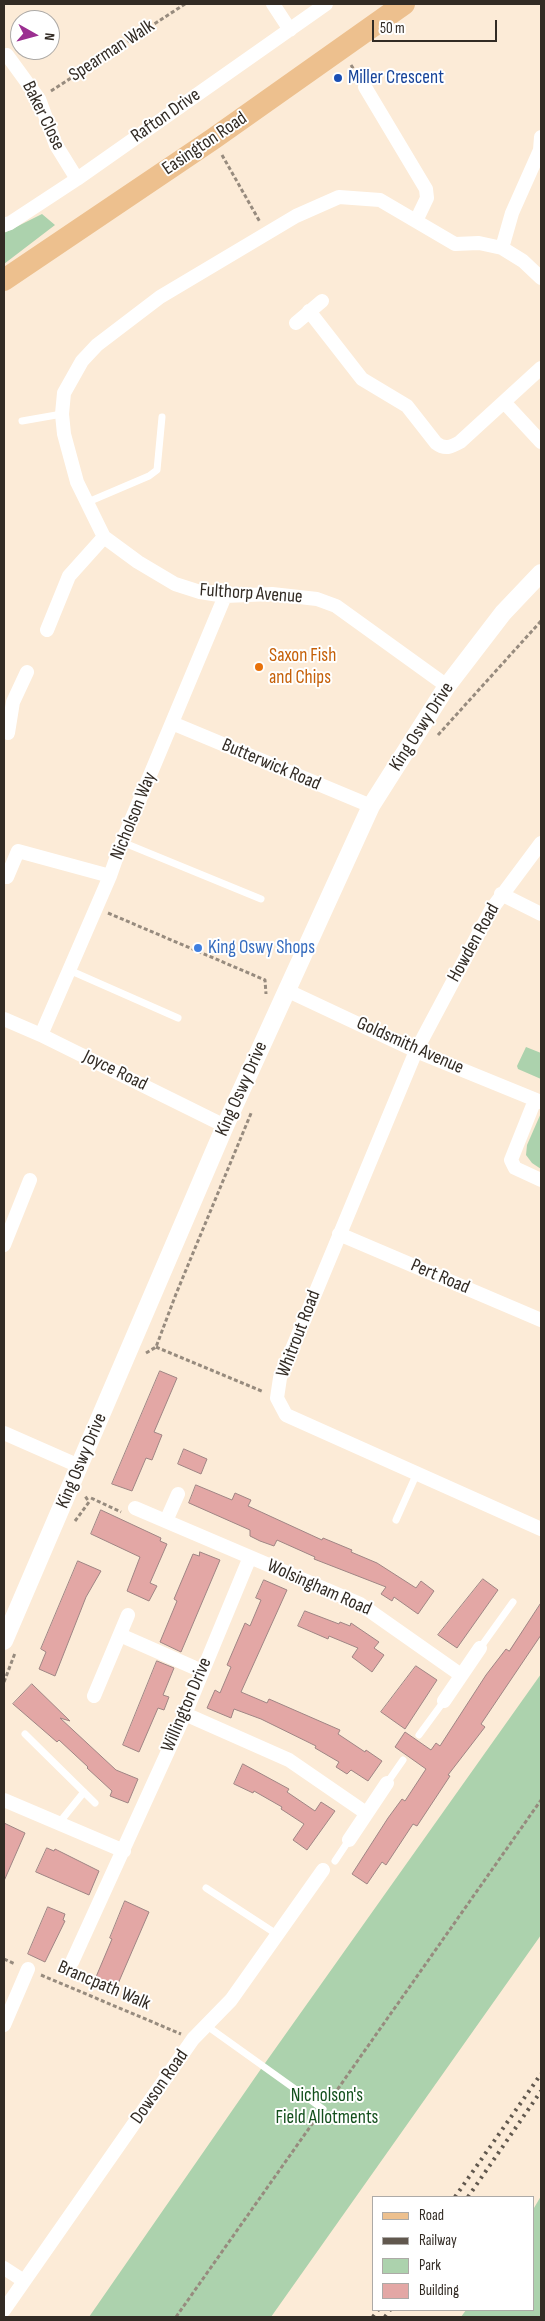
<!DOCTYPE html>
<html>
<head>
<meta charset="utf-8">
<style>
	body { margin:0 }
	#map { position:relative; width:545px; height:2321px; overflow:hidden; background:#fcebd7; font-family:"Sofia Sans Condensed",sans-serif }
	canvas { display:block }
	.frame { position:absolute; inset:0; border:5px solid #322b24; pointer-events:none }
	.legend { position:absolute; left:372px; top:2196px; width:162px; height:115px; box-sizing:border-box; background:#fff; border:1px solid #adaaa7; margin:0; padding:6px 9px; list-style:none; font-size:15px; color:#322b24 }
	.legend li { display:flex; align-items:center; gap:10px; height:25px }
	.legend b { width:25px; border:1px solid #adaaa7 }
	.north { position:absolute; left:10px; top:10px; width:50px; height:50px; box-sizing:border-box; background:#fff; border:1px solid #adaaa7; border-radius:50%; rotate:97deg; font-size:14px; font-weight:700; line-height:20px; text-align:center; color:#322b24 }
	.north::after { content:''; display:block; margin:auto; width:18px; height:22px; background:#9b2f91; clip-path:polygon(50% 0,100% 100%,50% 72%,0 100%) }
	.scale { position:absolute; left:372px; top:20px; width:125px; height:22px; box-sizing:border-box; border:2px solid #322b24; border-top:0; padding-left:6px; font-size:15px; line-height:18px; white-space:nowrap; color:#322b24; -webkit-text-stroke:4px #fff; paint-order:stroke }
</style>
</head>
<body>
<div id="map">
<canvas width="545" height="2321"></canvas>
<div class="frame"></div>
<ul class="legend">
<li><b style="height:6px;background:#edc08e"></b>Road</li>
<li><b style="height:6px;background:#61584e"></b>Railway</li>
<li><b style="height:14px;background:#acd2ad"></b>Park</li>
<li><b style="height:14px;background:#e3a7a5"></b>Building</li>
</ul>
<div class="north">N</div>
<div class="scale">50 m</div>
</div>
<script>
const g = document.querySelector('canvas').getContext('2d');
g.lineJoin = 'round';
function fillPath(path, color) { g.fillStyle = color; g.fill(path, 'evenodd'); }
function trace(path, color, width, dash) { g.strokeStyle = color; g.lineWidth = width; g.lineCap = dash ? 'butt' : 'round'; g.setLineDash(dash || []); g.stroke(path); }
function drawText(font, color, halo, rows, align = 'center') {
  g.font = font + ' "Sofia Sans Condensed",sans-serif'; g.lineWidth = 4; g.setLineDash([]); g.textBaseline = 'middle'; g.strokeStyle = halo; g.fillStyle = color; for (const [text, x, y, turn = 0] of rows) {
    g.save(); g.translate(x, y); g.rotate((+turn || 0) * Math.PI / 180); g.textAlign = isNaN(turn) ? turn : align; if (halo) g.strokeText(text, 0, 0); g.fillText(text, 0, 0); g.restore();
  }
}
fillPath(new Path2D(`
	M42,214l13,11 -51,39v-31z
	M526,1047l15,6v26l-23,-10 -1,-3z
	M541,1113v56l-9,-6 -6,-8 1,-10z
	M541,1674v261l-270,382h-182l174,-251z
	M541,2196v121h-80l5,-7h68v-102z`), '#acd2ad');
const building = new Path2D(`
	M160,1371l17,7 -23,54 8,3 -10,25 -6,-2 -14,33 -20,-7z
	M184,1449l23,10 -6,15 -23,-10z
	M196,1485l36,15 3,-7 16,7 -3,6 74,34 1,-2 29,12 -1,2 26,11 39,25 5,-7 13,10 -16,23 -24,-17 -2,4 -11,-7 5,-7 -72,-28 1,-2 -38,-17 -3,6 -14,-5 -10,-5v-6l-61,-27z
	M101,1510l60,28 -1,3 7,3 -17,39 7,3 -8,15 -22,-10 13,-34 -49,-23z
	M200,1552l20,8 -39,92 -21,-10 17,-41 -3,-2 19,-45 6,2z
	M78,1561l23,10 -15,26 -31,79 -16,-7 7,-17 -5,-3z
	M483,1579l15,11 -41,58 -19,-13z
	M264,1580l23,10 -46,102 26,11 2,-4 71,31 -2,4 27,18 1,-2 16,11 -14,20 -17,-11 -4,4 -11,-7 3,-5 -24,-14 1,-2 -55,-27 -27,-10 -3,9 -24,-10 8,-18 5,3 11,-26 -4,-2 18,-42 5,3 11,-26 -5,-2z
	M541,1603v32l-60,89 4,3 -37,48 2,1 -33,50 -4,-2 -27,41 -4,-3 -15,22 -15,-10 36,-56 14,-19 3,2 21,-32 -31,-22 10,-15 26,18 5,-7 4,3 46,-71 20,-26 3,2z
	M305,1611l34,13 1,-2 10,4 1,-3 28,19 -5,6 10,7 -12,17 -20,-15 6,-9 -29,-12 -1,3 -30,-13z
	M157,1661l17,7 -11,27 6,2 -5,13 -6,-2 -19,44 -16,-7z
	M416,1666l21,14 -32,49 -24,-17z
	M32,1684l38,37 -10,-3 56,52 22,9 -10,24 -18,-7 2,-5 -25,-23 1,-1 -29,-27 -2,2 -44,-38z
	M243,1764l46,25 -2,3 28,19 6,-9 14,9 -28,39 -14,-10 11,-16 -23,-15 1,-2 -28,-16 -1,2 -19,-9z
	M4,1823l21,10 -21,48z
	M47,1848l7,3 1,-2 44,22 -10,24 -53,-23z
	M125,1901l24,11 -35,81 -21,-9 19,-45 -2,-1z
	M48,1907l17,7 -2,6 2,1 -20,41 -17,-8z`);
fillPath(building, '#e3a7a5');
trace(building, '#9f8584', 1);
trace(new Path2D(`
	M351,65l7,11
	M51,91l134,-87
	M222,155l38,67
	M438,735l103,-114
	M108,913l157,67 1,14
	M156,1347l108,45
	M146,1353l10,-6 20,-53 76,-183
	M91,1498l30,14
	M75,1521l14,-19 -4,-6
	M4,1682l11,-29
	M4,1959l11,5
	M41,1975l140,59
	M330,2100l211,-300
	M176,2317l141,-200`), '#978b7e', 3, [4, 2.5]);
trace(new Path2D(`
	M22,421l40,-7
	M88,502l61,-26 8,-6 5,-53
	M122,842l139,57
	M69,970l109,48
	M396,1520l21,-47
	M480,1648l33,-46
	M25,1734l70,69
	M419,1735l25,-34
	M387,1783l16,-23
	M59,1823l25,-31
	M335,1861l14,-21
	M206,1888l72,47
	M207,2026l116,83`), '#fff', 7);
trace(new Path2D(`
	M273,4l17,26
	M7,55l32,44 17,46 21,34
	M365,87l61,102 1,9 -11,23
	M4,225l6,-2 67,-44 249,-175
	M502,248l10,-35 28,-63 1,-13
	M309,311l53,68 45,27 29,37c9,7 15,4 24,-1l81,-74
	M296,323l26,-22
	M504,402l37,40
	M47,630l22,-54 35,-39
	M447,686l-111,-80 -19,-7 -45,-5 -47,2 -25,-4 -25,-8 -37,-22 -34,-25 -27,-55 -13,-48 -2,-20 2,-21 18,-32 15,-16 63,-48 136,-81 43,-19 41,3 75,44 24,-1 23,5 21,13 18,17
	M172,723l199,83
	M8,733l5,-31 14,-30
	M541,843l-50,67 -75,141 -136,327 -3,20 9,17 255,114
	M7,877l11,-26 92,25
	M501,894l40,20
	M286,990l130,61 125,51
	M4,1019l37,16 184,91
	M41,1035l69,-159 12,-34 103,-246
	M535,1100l-24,60 4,8 26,12
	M339,1234l202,86
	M4,1245l26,-65
	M4,1433l75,33
	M135,1508l225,96 101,71
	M166,1521l12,-27
	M120,1635l82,36
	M94,1696l34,-81
	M444,1701l36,-53
	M185,1714l104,46 77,53
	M4,1800l120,51
	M349,1840l38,-57
	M72,1962l113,-248 65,-157
	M4,2025l24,-56
	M4,2268l20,13
	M4,2310l189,-271 38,-39 92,-130`), '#fff', 14);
trace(new Path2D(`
	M4,1641l221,-515 146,-320 76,-120 56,-73 38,-40`), '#fff', 18);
trace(new Path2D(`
	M4,280l209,-141 191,-135`), '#edc08e', 22);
trace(new Path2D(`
	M455,2197l86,-123
	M468,2197l73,-106
	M373,2317l5,-7
	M385,2317l5,-7`), '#61584e', 4, [2.5, 5]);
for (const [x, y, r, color] of [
	[338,78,5,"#1a4fb4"],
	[259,667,5,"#e8710a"],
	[198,948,5,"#3f7fe0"]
]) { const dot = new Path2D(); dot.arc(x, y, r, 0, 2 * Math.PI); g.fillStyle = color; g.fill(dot); trace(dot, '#fff', 2); }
drawText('19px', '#322b24', '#fff', [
	["Spearman Walk",112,51,-33],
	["Baker Close",43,116,64],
	["Rafton Drive",166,116,-35],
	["Easington Road",205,144,-34],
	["Fulthorp Avenue",251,594,4],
	["King Oswy Drive",422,727,-57],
	["Butterwick Road",271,765,23],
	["Nicholson Way",134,816,-68],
	["Howden Road",474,943,-61],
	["Goldsmith Avenue",410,1046,24],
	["Joyce Road",115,1071,26],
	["King Oswy Drive",242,1089,-66],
	["Pert Road",440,1277,23],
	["Whitrout Road",299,1334,-69],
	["King Oswy Drive",82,1461,-67],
	["Wolsingham Road",319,1588,24],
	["Willington Drive",187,1705,-67],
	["Brancpath Walk",104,1986,23],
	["Dowson Road",160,2087,-55]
]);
drawText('19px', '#164399', '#fff', [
	["Miller Crescent",348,78]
], 'left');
drawText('19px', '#c56008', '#fff', [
	["Saxon Fish",269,656],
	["and Chips",269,678]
], 'left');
drawText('19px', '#366cbe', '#fff', [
	["King Oswy Shops",208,948]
], 'left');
drawText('19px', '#134f1c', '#fff', [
	["Nicholson's",327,2096],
	["Field Allotments",327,2118]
]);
</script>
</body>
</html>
